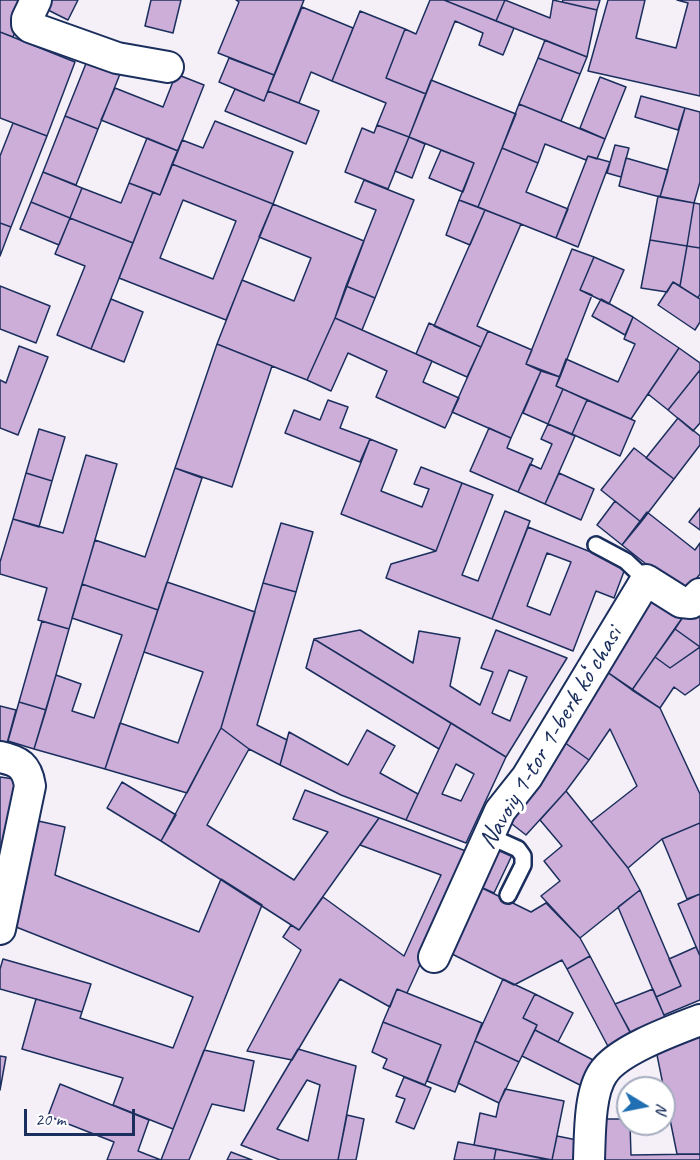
<!DOCTYPE html>
<html>
<head>
<meta charset="utf-8">
<style>
	body { margin:0 }
	#map { position:relative; width:700px; height:1160px; overflow:hidden; background:#f5eff7; font-family:Caveat,sans-serif }
	canvas { display:block }
	.north { position:absolute; left:616px; top:1076px; width:60px; height:60px; box-sizing:border-box; background:#fff; border:2px solid #a4acbf; border-radius:50%; rotate:100deg; font-size:16px; font-weight:700; line-height:24px; text-align:center; color:#1b2f5e }
	.north::after { content:''; display:block; margin:auto; width:21px; height:27px; background:#1f6fb2; clip-path:polygon(50% 0,100% 100%,50% 72%,0 100%) }
	.scale { position:absolute; left:24px; top:1109px; width:111px; height:27px; box-sizing:border-box; border:3px solid #1b2f5e; border-top:0; padding-left:8px; font-size:18px; line-height:21px; white-space:nowrap; color:#1b2f5e; -webkit-text-stroke:4px #fff; paint-order:stroke }
</style>
</head>
<body>
<div id="map">
<canvas width="700" height="1160"></canvas>
<div class="north">N</div>
<div class="scale">20 m</div>
</div>
<script>
const g = document.querySelector('canvas').getContext('2d');
g.lineJoin = 'round';
function fillPath(path, color) { g.fillStyle = color; g.fill(path, 'evenodd'); }
function trace(path, color, width, dash) { g.strokeStyle = color; g.lineWidth = width; g.lineCap = dash ? 'butt' : 'round'; g.setLineDash(dash || []); g.stroke(path); }
function drawText(font, color, halo, rows, align = 'center') {
  g.font = font + ' Caveat,sans-serif'; g.lineWidth = 6; g.setLineDash([]); g.textBaseline = 'middle'; g.strokeStyle = halo; g.fillStyle = color; for (const [text, x, y, turn = 0] of rows) {
    g.save(); g.translate(x, y); g.rotate((+turn || 0) * Math.PI / 180); g.textAlign = isNaN(turn) ? turn : align; if (halo) g.strokeText(text, 0, 0); g.fillText(text, 0, 0); g.restore();
  }
}
const building = new Path2D(`
	M0,0h23l-3,18 -7,19 -13,-5z
	M41,0h37l-10,20 -30,-15z
	M151,0h30l-8,33 -28,-7z
	M236,0h68l-30,75 -56,-22 21,-51z
	M430,0h14l70,28 -11,27 -24,-10 4,-12 -28,-12 -29,73 -40,-16 19,-49 11,5z
	M444,0h61l-9,21z
	M505,0l45,18 3,-18 44,10 -10,47 -91,-36z
	M563,0h37l-3,10 -35,-8z
	M608,0h37l-9,38 40,10 12,-45 -11,-3h23v96l-112,-25z
	M302,7l51,21 -21,53 -21,-9 -12,31 -31,-12z
	M360,11l45,18 -19,49 40,16 -17,43 -32,-12 9,-22 -54,-22z
	M0,32l75,30 -28,74 -47,-18z
	M545,40l42,17 -7,17 -42,-16z
	M91,51l33,13 -26,65 -33,-13z
	M229,58l45,17 -10,26 -45,-19z
	M538,58l42,16 -19,47 -42,-17z
	M176,74l28,11 -26,66 -77,-31 14,-32 48,19z
	M600,77l26,10 -21,52 -25,-11z
	M431,80l85,34 -38,93 -19,-7 15,-37 -65,-26z
	M235,89l29,12 4,-10 51,20 -13,33 -81,-33z
	M641,96l44,12 -7,22 -43,-13z
	M519,104l86,35 -8,20 -9,-3 -2,4 -41,-16 -7,19 -36,-15z
	M685,108l15,4v70l-6,21 -34,-6z
	M65,116l33,13 -22,56 -33,-13z
	M215,121l78,31 -20,52 -101,-40 10,-24 21,8z
	M13,123l34,13 -36,91 -11,-4v-67z
	M377,125l32,12 -21,52 -43,-17 17,-44 12,5z
	M409,137l16,7 -13,34 -17,-7z
	M147,138l31,13 -18,44 -31,-12z
	M615,145l14,3 -8,29 -14,-4z
	M502,148l36,15 -12,29 42,17 -12,29 -78,-31z
	M441,150l33,13 -11,29 -34,-14z
	M588,156l22,6 -32,85 -22,-9z
	M626,158l42,12 -8,27 -41,-11z
	M172,164l101,40 -47,116 -107,-42 34,-86 7,3zM183,200l53,21 -23,58 -53,-21z
	M43,172l39,16 -12,30 -39,-16z
	M364,180l50,20 -39,98 -29,-12 30,-76 -21,-8z
	M129,183l24,9 -20,51 -63,-25 12,-30 39,15z
	M658,196l36,7 -7,43 -37,-6z
	M459,200l26,10 -15,35 -24,-10z
	M31,202l39,16 -11,27 -39,-16z
	M694,203l6,1v44l-13,-2z
	M273,204l91,37 -29,77 -28,62 -90,-36 25,-64 52,21 17,-43 -52,-21z
	M485,210l36,14 -44,102 11,5 -7,16 -47,-21z
	M70,218l63,25 -42,106 -34,-14 28,-69 -30,-12z
	M0,223l11,4 -11,29z
	M650,240l37,6 -7,40 -7,-4 -6,10 -26,-4z
	M687,246l13,2v46l-2,4 -18,-12z
	M572,249l22,8 -14,33 12,5 -32,82 -34,-13z
	M594,257l30,13 -15,34 -29,-14z
	M673,282l27,17v23l-5,8 -37,-25z
	M0,286l50,20 -14,37 -36,-14z
	M346,286l29,12 -13,32 -27,-12z
	M111,299l32,13 -19,50 -33,-13z
	M601,299l32,18 -8,18 -33,-19z
	M633,317l46,31 -48,71 -75,-33 10,-27 52,23 17,-38 -11,-5z
	M335,318l97,43 -9,21 36,16 -14,30 -69,-31 11,-26 -39,-18 -17,38 -24,-11z
	M429,323l52,24 -14,30 -51,-23z
	M488,331l44,19 -6,14 15,7 -30,67 -59,-26z
	M217,344l55,22 -40,121 -57,-19z
	M19,346l29,11 -30,78 -18,-7v-48l6,3z
	M679,348l21,15v7l-32,40 -20,-16z
	M700,370v53l-7,8 -25,-21z
	M541,371l19,6 -4,9 7,3 -15,35 -25,-11z
	M563,389l24,11 -15,34 -24,-10z
	M328,400l20,7 -8,21 30,11 -10,23 -75,-29 9,-23 26,10z
	M587,400l48,21 -15,35 -48,-22z
	M678,418l22,18v9l-26,34 -28,-21z
	M548,424l27,12 -30,68 -27,-12 12,-28 11,5 11,-25 -11,-5z
	M489,428l22,10 -4,10 26,11 -15,33 -48,-21z
	M39,429l26,8 -13,44 -26,-8z
	M370,439l27,11 -16,41 41,16 7,-18 -15,-5 7,-17 41,16 -26,68 -95,-37z
	M634,448l40,31 -33,43 -40,-32z
	M86,455l31,9 -48,165 -31,-9 9,-32 -47,-14v-12l13,-43 50,14z
	M175,468l27,10 -44,132 -76,-26 13,-44 50,17z
	M26,473l26,8 -13,46 -26,-8z
	M559,473l35,16 -13,31 -36,-16z
	M462,483l31,12 -31,80 16,6 27,-70 25,10 -38,98 -106,-41 5,-14 45,-13z
	M615,501l26,21 -19,23 -25,-20z
	M700,508v22l-11,-8z
	M647,512l48,38 5,-7v31l-16,20 -62,-49z
	M281,523l32,9 -17,60 -33,-9z
	M528,527l98,39 -12,32 -18,-7 -23,60 -81,-32zM547,553l24,9 -21,53 -23,-9z
	M167,582l88,30 -34,116 -34,65 -82,-24 15,-46 58,20 25,-71 -59,-20z
	M263,583l33,9 -39,133 30,15 -7,25 -31,-16 -28,-21z
	M82,584l76,26 -53,159 -71,-20 22,-74 25,9 -9,27 22,7 28,-83 -50,-17z
	M655,589l32,22 -55,79 -32,-23z
	M700,608v39l-25,-18 12,-18z
	M42,621l27,8 -23,81 -27,-8z
	M675,629l25,18 -30,21 -15,-11z
	M360,630l53,33 6,-32 41,7 -10,48 30,19 13,-33 -12,-4 15,-38 71,28 -61,99 -192,-118zM509,670l18,7 -17,44 -18,-8z
	M314,639l137,84 -12,26 -133,-81z
	M700,647v37l-15,11 -11,-8 -14,21 -28,-18 23,-33 15,11z
	M600,667l60,41 40,86v29l-38,16 -34,29 -37,-46 46,-36 -27,-57 -21,31 -32,-23z
	M19,702l27,8 -12,39 -26,-8z
	M0,706l16,4 -10,37 -6,-2z
	M451,723l55,34 -40,86 -60,-23zM456,764l18,10 -13,27 -19,-7z
	M221,728l28,21 -42,76 87,55 34,-48 -35,-13 12,-29 74,28 -80,112 -138,-89z
	M367,730l28,16 -15,27 38,21 -12,26 -65,-25 -61,-30 9,-33 59,33z
	M557,737l32,23 -23,31 -40,44 -23,-18z
	M0,777l21,3 -21,112z
	M122,782l54,33 -15,26 -54,-33z
	M566,791l62,77 12,22 -60,48 -39,-42 19,-15 -16,-20 18,-15 -22,-26z
	M379,818l92,35 -64,140 -10,-4 -7,18 -50,-28 -48,81 -45,-9 54,-101 -18,-13 8,-12 8,5 24,-33 81,59 37,-81 -81,-30z
	M34,820l31,7 -10,48 144,57 22,-53 41,26 -89,224 -60,-24 10,-27 -101,-29 14,-50 46,13 -2,6 93,30 20,-51 -182,-72z
	M700,823v71l-13,5 -25,-60z
	M495,841l19,10 -20,42 -20,-9z
	M474,884l57,28 15,-9 34,35 10,18 -23,13 -5,-9 -48,25 -72,-36z
	M640,890l41,96 -25,11 -38,-90z
	M700,894v62l-22,-52z
	M696,947l4,9v44l-36,15 -8,-18 25,-11 -12,-27z
	M590,956l44,84 -23,12 -44,-83z
	M3,959l88,25 -9,28 -82,-23v-20z
	M503,979l32,15 -12,24 14,7 -18,37 -44,-21z
	M397,989l85,34 -27,69 -28,-11 14,-36 -58,-23z
	M653,989l13,31 -34,15 -17,-31z
	M535,994l38,19 -15,29 -23,-12 2,-5 -14,-7z
	M383,1022l58,23 -16,40 -42,-17 4,-9 -15,-7z
	M535,1030l64,33 -13,25 -64,-32z
	M700,1032v122h-23l-21,-104z
	M475,1041l44,21 -20,41 -41,-20z
	M298,1049l58,17 -18,94h-58l-39,-15zM307,1080l13,5 -12,56 -31,-12z
	M204,1050l50,11 -10,50 -32,-7 -23,56h-28z
	M0,1056l6,1 -6,33z
	M404,1077l27,11 -17,41 -18,-7 9,-23 -9,-3z
	M60,1084l89,36 -11,31 23,9h-54l7,-18 -66,-26z
	M505,1089l59,12 -12,59 -78,-15 6,-32 16,4 3,-14z
	M347,1115l17,4 -8,41h-18z
	M601,1119h27v5h2l1,31 69,-1v6h-99z
	M557,1136l30,6 -4,18h-31z
	M458,1142l38,7 -2,11h-40z
	M496,1149l53,11h-55z
	M231,1152l21,8h-25z`);
fillPath(building, '#cdaed9');
trace(building, '#1b2f5e', 1.5);
const service = new Path2D(`
	M596,545l30,16 20,19
	M489,836l29,13 5,7v9l-15,30`);
const minor = new Path2D(`
	M36,0l-9,19v5l3,3 87,31 51,9
	M0,757c19,4 27,9 30,29l-30,143
	M434,957l66,-146 27,-34 119,-197 35,22 10,1 9,-9
	M589,1160c1,-24 0,-67 14,-87 15,-23 71,-43 97,-53`);
trace(service, '#1b2f5e', 20);
trace(minor, '#1b2f5e', 34);
trace(service, '#fff', 15);
trace(minor, '#fff', 30);
drawText('26px', '#1b2f5e', '#fff', [
	["Navoiy 1-tor 1-berk koʻchasi",551,738,-59]
]);
</script>
</body>
</html>
